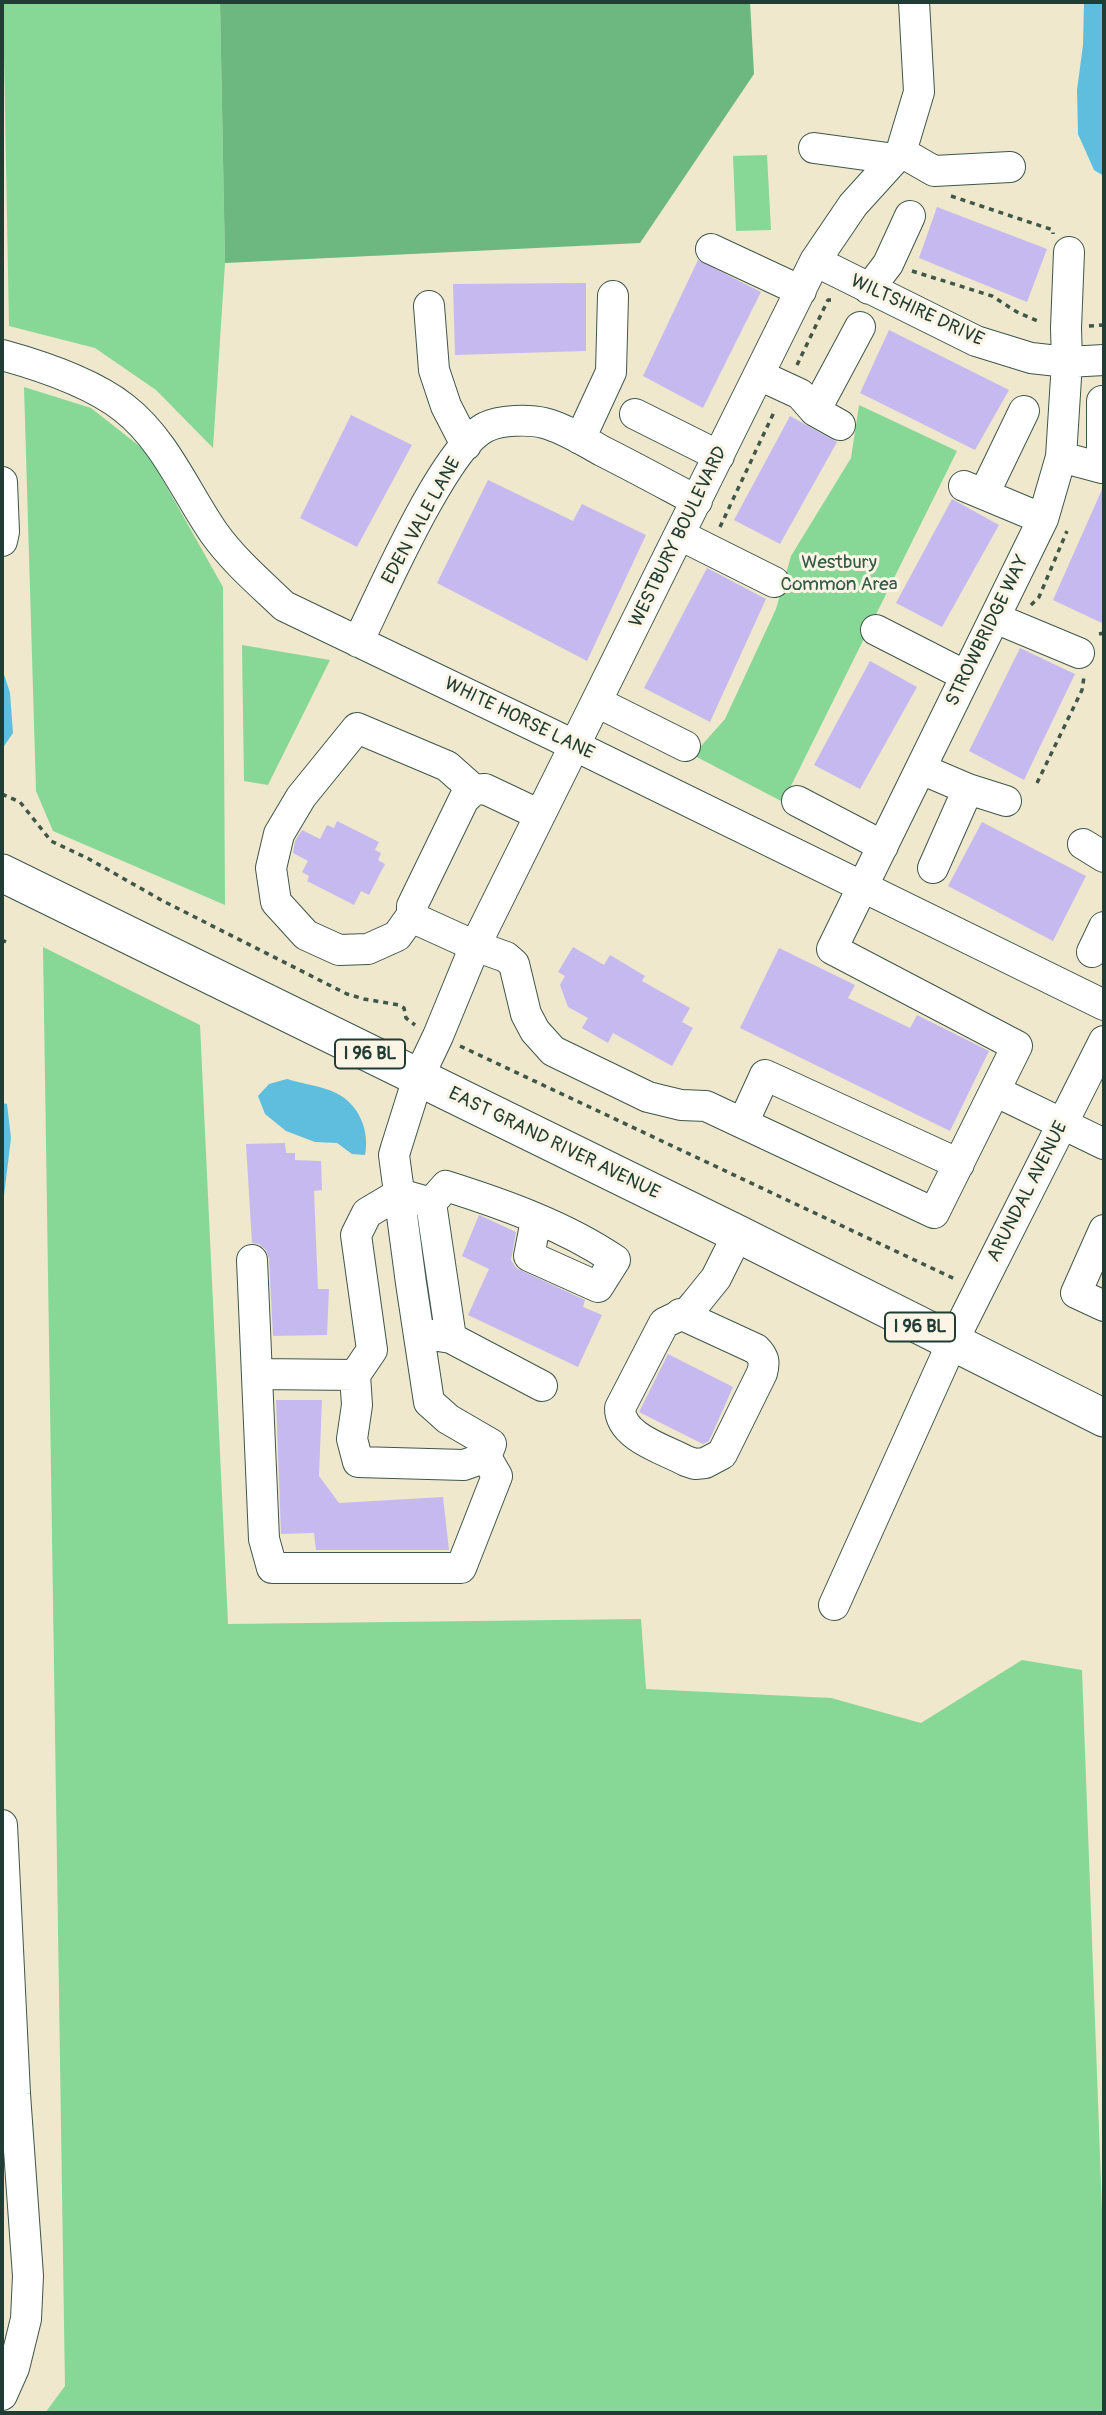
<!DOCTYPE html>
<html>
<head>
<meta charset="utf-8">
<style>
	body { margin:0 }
	#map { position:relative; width:1106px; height:2415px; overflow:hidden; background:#efe8cc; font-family:Pangolin,sans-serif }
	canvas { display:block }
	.frame { position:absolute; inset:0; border:4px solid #1f3d34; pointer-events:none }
</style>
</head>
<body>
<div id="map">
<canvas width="1106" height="2415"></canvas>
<div class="frame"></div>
</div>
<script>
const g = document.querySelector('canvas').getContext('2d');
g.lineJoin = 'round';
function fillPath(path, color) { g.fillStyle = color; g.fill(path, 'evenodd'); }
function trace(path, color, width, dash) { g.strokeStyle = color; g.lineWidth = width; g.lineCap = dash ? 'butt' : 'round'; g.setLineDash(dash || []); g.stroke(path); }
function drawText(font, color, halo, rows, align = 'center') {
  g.font = font + ' Pangolin,sans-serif'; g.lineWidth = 6; g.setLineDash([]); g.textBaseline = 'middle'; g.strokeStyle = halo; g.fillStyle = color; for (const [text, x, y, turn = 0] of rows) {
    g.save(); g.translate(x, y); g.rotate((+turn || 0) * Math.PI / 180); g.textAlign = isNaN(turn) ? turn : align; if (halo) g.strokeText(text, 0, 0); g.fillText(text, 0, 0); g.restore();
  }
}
fillPath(new Path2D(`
	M3,2h217l5,261 -12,185 -57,-58 -61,-42 -86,-22z
	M767,155l4,75 -35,1 -3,-75z
	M24,387l67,21 56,44 76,135 2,318 -172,-74 -17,-40z
	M859,405l98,46 -174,351 -90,-47 32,-36 51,-110 15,-53 60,-98z
	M242,645l88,15 -62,125 -24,-4z
	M43,947l157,78 28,599 413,-5 5,70 185,9 90,25 101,-63 60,10 22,594v149h-1059l20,-27z`), '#87d797');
fillPath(new Path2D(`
	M220,2h530l4,72 -114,169 -415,20z`), '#6db880');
fillPath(new Path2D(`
	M1084,2h20v174l-10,-6 -16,-36 -1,-44 6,-45z
	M2,668l8,25 3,40 -11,16z
	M287,1079c15,5 35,7 49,14 23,11 34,38 29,62l-13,-1 -15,-11 -22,-1 -29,-11 -21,-17 -7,-18 11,-12z
	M2,1103l5,1 4,34 -9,74z`), '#5fbede');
fillPath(new Path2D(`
	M937,207l110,42 -20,53 -108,-44z
	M698,260l63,32 -58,116 -60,-32z
	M586,283v68l-131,4 -2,-71z
	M889,330l120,60 -34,60 -115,-57z
	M351,415l61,30 -55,102 -57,-29z
	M790,416l47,26 -57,102 -46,-24z
	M488,480l85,41 9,-17 64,31 -59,126 -150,-78z
	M1104,485v139l-51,-24z
	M952,499l47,26 -57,102 -46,-24z
	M707,568l59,31 -56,123 -66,-34z
	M1020,648l55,26 -51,106 -55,-29z
	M870,661l47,26 -57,102 -46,-24z
	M337,821l42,21 -4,8 6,3 -3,7 7,4 -16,31 -8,-4 -7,14 -47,-24 2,-5 -7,-4 6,-11 -15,-8 2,-12 7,-11 18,9 7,-14 7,3z
	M982,822l104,54 -33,65 -105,-55z
	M573,947l31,18 6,-10 35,21 -3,5 48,27 -8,14 11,6 -21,38 -59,-33 -5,10 -26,-15 6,-10 -20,-11 -8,-22 5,-9 -7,-4z
	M779,948l76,37 -7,13 62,30 7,-13 72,36 -39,80 -210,-103z
	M285,1143l1,10h9v7l26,1 1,29 -8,1 4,98h11l-2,46 -54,1 -4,-77 -3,-9 -7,-6 -7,-1 -6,-99z
	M479,1215l37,17 -5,28 5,8 69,32 -2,7 19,8 -24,52 -110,-52 21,-46 -27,-13z
	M668,1354l65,33 -24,54 -6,3 -64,-32z
	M276,1400h46l-3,76 20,27 104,-6 6,53h-133l-2,-17 -33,1z`), '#c6b9ef');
const minor = new Path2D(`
	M814,148l81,11
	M901,152l33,19 76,-4
	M711,249l90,42
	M815,261l161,80 55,17 36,4 37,-2
	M869,289l19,-25 22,-48
	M429,306l5,64 12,36 20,39
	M2,355c40,11 89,27 122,53 41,32 61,83 90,125 20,28 46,50 70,73l269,129 551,270
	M759,375l41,19 15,17 25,14
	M815,411l45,-84
	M635,414l84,42
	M580,439l31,-67 2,-76
	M1061,457l41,11v-67
	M2,482l2,50 -2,9
	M964,486l79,33
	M984,494l40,-83
	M680,535l94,47
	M995,618l84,35
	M876,630l90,46
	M358,642c22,-45 87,-196 128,-215 14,-7 43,-8 58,-4 20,5 40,18 58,28 32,16 63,33 95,50
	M597,702l88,44
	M921,769l47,20 -35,79
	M968,789l38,12
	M797,801l86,45
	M540,815l-55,-26 -11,1 -10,9 -52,107v9l8,6 55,25 31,11 8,7 12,50 9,17 18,20 95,46 33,8 25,1 228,107 83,-167 -185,-97 211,-430 18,-62 6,-95 -1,-34 3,-76
	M1083,844l21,13
	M412,915l-15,21 -29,13 -29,1 -33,-15 -30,-33 -5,-34 8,-34 22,-37 56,-69 90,38 27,24
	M1092,952l12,-25
	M995,1091l109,53
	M743,1123l22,-48 194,89
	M431,1203l15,-17c57,18 119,40 169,74l-17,27 -69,-31 7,-36
	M1104,1230l-28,63 28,13
	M252,1260l12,279 8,29h189l36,-92 -11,-19
	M680,1314l76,35c8,8 9,13 6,24l-40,81 -17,9 -10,1 -9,-3c-22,-12 -66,-24 -66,-53l44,-85 25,-12 6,-7 21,-26 22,-44
	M432,1335l19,3 91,48
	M451,1338l-20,-135 -32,-9 -32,19 -11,22 16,115 -17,25 2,30 -5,34 6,23 106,3 22,-8 5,-13 -43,-25 -19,-17 -18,-119 -17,-128 2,-7 22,-70 20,-42 37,-90 340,-685 38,-56 48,-53 18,-60 -5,-90
	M258,1374l97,1
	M834,1605l118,-262 152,-302
	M2,1825l13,269 13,182 -2,43 -12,49 -12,27`);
const major = new Path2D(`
	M2,873l736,361 366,184`);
trace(minor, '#3e574b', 32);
trace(major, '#3e574b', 39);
trace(new Path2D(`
	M951,196l102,34v4
	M912,271l80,25 25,16 23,10
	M1089,326l15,-1
	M797,365l31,-65h7
	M720,527l55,-117
	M1031,605l8,-8 28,-66
	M1099,634l5,-1
	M1037,783l45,-93 2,-13
	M2,794l18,8 31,39 38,18 74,42 184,93 17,5 35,6 5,3 2,10 9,7
	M2,940l4,2
	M460,1046l497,234`), '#3e574b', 3.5, [5, 5]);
trace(minor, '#fff', 30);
trace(major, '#fff', 37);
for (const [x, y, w] of [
	[370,1054,70],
	[920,1327,70]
]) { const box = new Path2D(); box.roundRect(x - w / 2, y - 14.5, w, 29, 5); g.fillStyle = '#fcf5e5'; g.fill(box); trace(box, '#1f3d34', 2); }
drawText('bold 18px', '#1f3d34', null, [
	["I 96 BL",370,1054],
	["I 96 BL",920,1327]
]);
drawText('19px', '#1f3d34', '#fcf5e5', [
	["WILTSHIRE DRIVE",917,311,25],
	["EDEN VALE LANE",422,521,-61],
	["WESTBURY BOULEVARD",679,537,-64],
	["STROWBRIDGE WAY",988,631,-64],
	["WHITE HORSE LANE",519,719,26],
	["EAST GRAND RIVER AVENUE",554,1144,26],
	["ARUNDAL AVENUE",1028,1192,-63]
]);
drawText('19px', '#345c48', '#fcf5e5', [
	["Westbury",839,563],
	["Common Area",839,585]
]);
</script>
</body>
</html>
